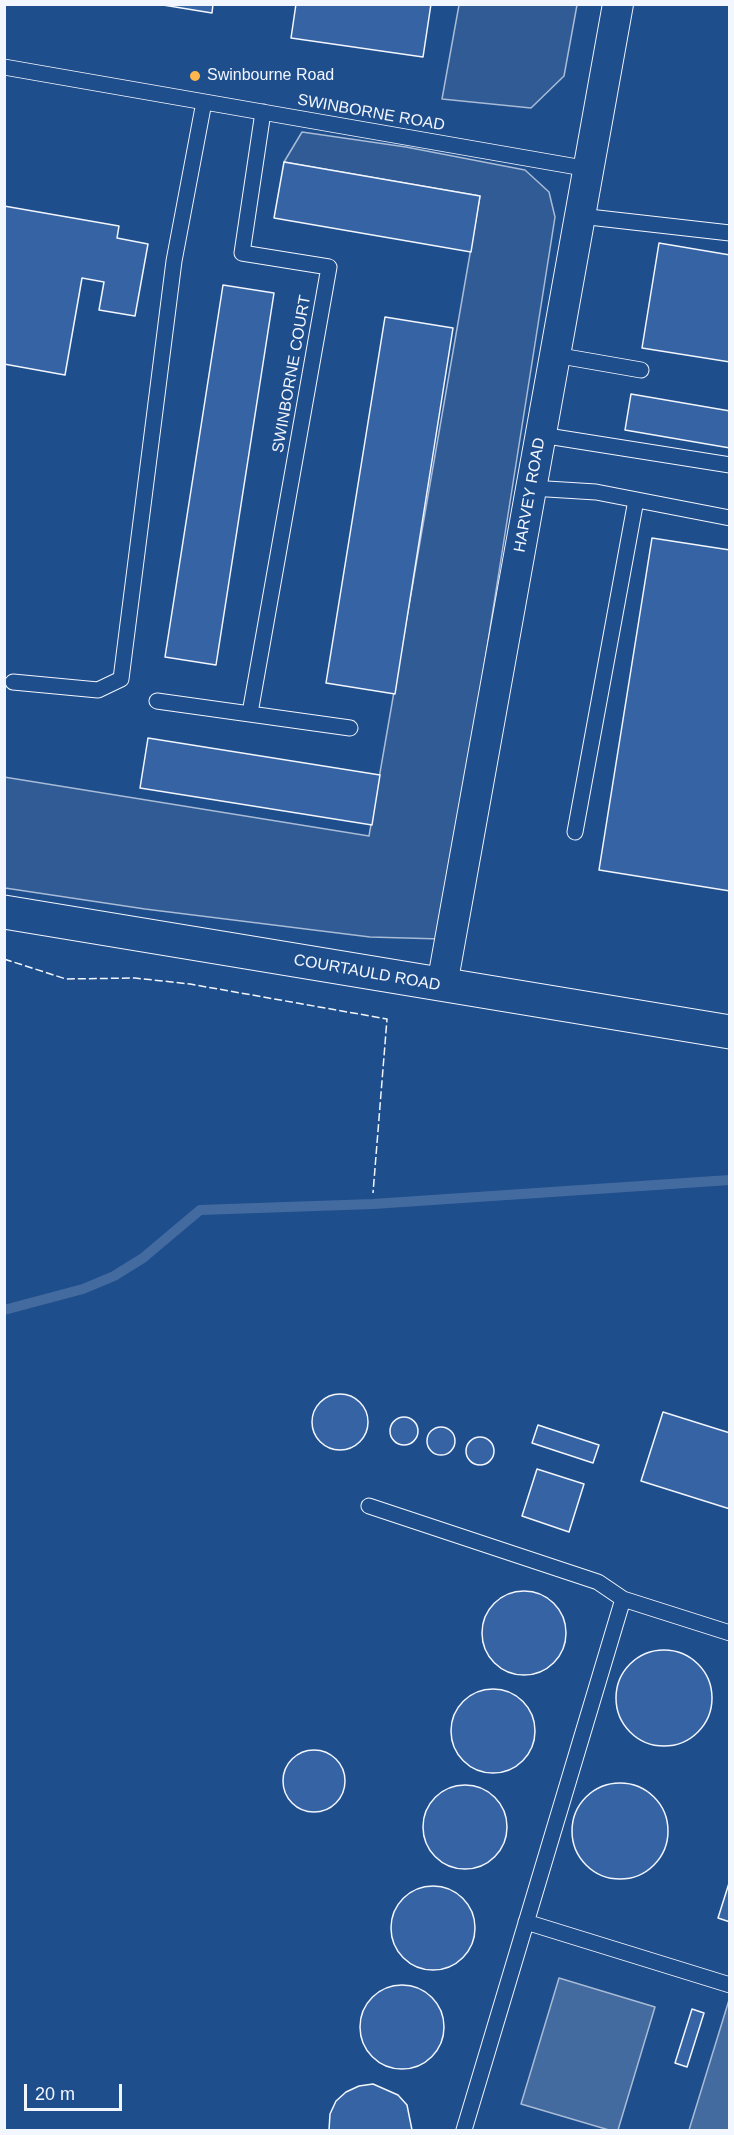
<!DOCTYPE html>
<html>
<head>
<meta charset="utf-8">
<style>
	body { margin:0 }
	#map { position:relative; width:734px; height:2135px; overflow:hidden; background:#1f4e8c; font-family:Arial,sans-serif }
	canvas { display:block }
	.frame { position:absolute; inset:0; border:6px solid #f2f6ff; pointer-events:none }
	.scale { position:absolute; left:24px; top:2084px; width:98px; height:27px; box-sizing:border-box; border:3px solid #f2f6ff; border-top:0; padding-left:8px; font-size:18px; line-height:21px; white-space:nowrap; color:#f2f6ff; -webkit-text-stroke:4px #1f4e8c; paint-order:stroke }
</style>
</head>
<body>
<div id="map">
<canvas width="734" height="2135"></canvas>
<div class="frame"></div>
<div class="scale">20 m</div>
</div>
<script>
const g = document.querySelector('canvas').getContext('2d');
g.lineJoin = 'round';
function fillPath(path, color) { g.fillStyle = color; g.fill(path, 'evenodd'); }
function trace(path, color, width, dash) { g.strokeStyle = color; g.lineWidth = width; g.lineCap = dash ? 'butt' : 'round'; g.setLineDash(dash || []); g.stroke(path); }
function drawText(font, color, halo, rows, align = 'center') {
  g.font = font + ' Arial,sans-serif'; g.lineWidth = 4.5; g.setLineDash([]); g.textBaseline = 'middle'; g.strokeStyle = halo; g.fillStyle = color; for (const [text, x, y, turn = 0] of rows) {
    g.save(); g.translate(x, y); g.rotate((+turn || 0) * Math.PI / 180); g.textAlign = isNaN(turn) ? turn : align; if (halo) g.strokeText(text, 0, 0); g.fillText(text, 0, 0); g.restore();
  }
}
const built = new Path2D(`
	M459,5h118l-13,71 -33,32 -89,-9z
	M302,132l104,15 119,23 24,22 6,25 -114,722 -71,-2 -225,-28 -140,-21 -1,-111 365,59 111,-640 -196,-34z`);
fillPath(built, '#305b95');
trace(built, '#a8bbd7', 1.5);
const water = new Path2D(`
	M559,1978l96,29 -37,123h-9l-88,-26z
	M729,2000v130h-40z`);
fillPath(water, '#446ba0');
trace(water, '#a8bbd7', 1.5);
trace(new Path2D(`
	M4,1310l79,-21 31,-13 29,-18 57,-48 173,-6 357,-24`), '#446ba0', 10);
const building = new Path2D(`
	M157,4h56l-1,9z
	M296,4h135l-8,53 -132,-19z
	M284,162l196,34 -9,56 -197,-34z
	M4,206l115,20 -2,12 31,6 -13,72 -36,-6 5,-28 -22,-4 -17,97 -61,-11z
	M659,243l71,12v107l-88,-14z
	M223,285l51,8 -58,372 -51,-8z
	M385,317l68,11 -58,366 -69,-11z
	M631,394l99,17v37l-105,-18z
	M652,538l78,12v341l-131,-21z
	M148,738l232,37 -8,50 -232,-37z
	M312 1422a28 28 0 1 1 56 0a28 28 0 1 1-56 0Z
	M663,1412l67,21v76l-89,-28z
	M390 1431a14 14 0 1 1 28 0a14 14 0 1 1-28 0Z
	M538,1425l61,20 -6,18 -61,-20z
	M427 1441a14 14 0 1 1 28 0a14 14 0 1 1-28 0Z
	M466 1451a14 14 0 1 1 28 0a14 14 0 1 1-28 0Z
	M537,1469l47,15 -15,48 -47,-16z
	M482 1633a42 42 0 1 1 84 0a42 42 0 1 1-84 0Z
	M616 1698a48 48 0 1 1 96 0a48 48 0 1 1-96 0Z
	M451 1731a42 42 0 1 1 84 0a42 42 0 1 1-84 0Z
	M283 1781a31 31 0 1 1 62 0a31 31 0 1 1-62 0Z
	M572 1831a48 48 0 1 1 96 0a48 48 0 1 1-96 0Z
	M423 1827a42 42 0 1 1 84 0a42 42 0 1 1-84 0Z
	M730,1880v42l-12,-4z
	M391 1928a42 42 0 1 1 84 0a42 42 0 1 1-84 0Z
	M360 2027a42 42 0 1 1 84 0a42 42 0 1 1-84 0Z
	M692,2009l12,4 -17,54 -12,-4z
	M373,2084l25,11 9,10 5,25h-83l1,-16 6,-13 10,-9 13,-6z`);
fillPath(building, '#3563a3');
trace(building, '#f2f6ff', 1.5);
const lane = new Path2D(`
	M4,67l585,102
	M580,216l150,17
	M555,355l86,15
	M541,435l189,30
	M531,488l65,4 134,26
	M13,682l85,8 23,-11 53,-418 30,-159
	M157,701l193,27
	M250,713l79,-446 -87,-14 21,-141
	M575,832l61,-332
	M369,1506l229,76 25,17
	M526,1922l204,63
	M464,2130l159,-531 107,34`);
const street = new Path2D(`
	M442,985l176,-981`);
const secondary = new Path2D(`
	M4,912l726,120`);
trace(lane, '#f2f6ff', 17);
trace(street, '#f2f6ff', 32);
trace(secondary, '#f2f6ff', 35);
trace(lane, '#1f4e8c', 15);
trace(street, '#1f4e8c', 30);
trace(secondary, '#1f4e8c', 33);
trace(new Path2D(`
	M4,959l62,20 69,-1 55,6 197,35 -14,174`), '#f2f6ff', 1.5, [8, 3]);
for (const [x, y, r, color] of [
	[195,76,6,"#ffb74d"]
]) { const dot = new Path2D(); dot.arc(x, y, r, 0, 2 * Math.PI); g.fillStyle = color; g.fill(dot); trace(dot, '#1f4e8c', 2); }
drawText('16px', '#f2f6ff', '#1f4e8c', [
	["Swinbourne Road",207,76]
], 'left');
drawText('16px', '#f2f6ff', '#1f4e8c', [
	["SWINBORNE ROAD",371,113,10],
	["SWINBORNE COURT",292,374,-80],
	["HARVEY ROAD",530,495,-80],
	["COURTAULD ROAD",367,973,10]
]);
</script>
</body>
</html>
